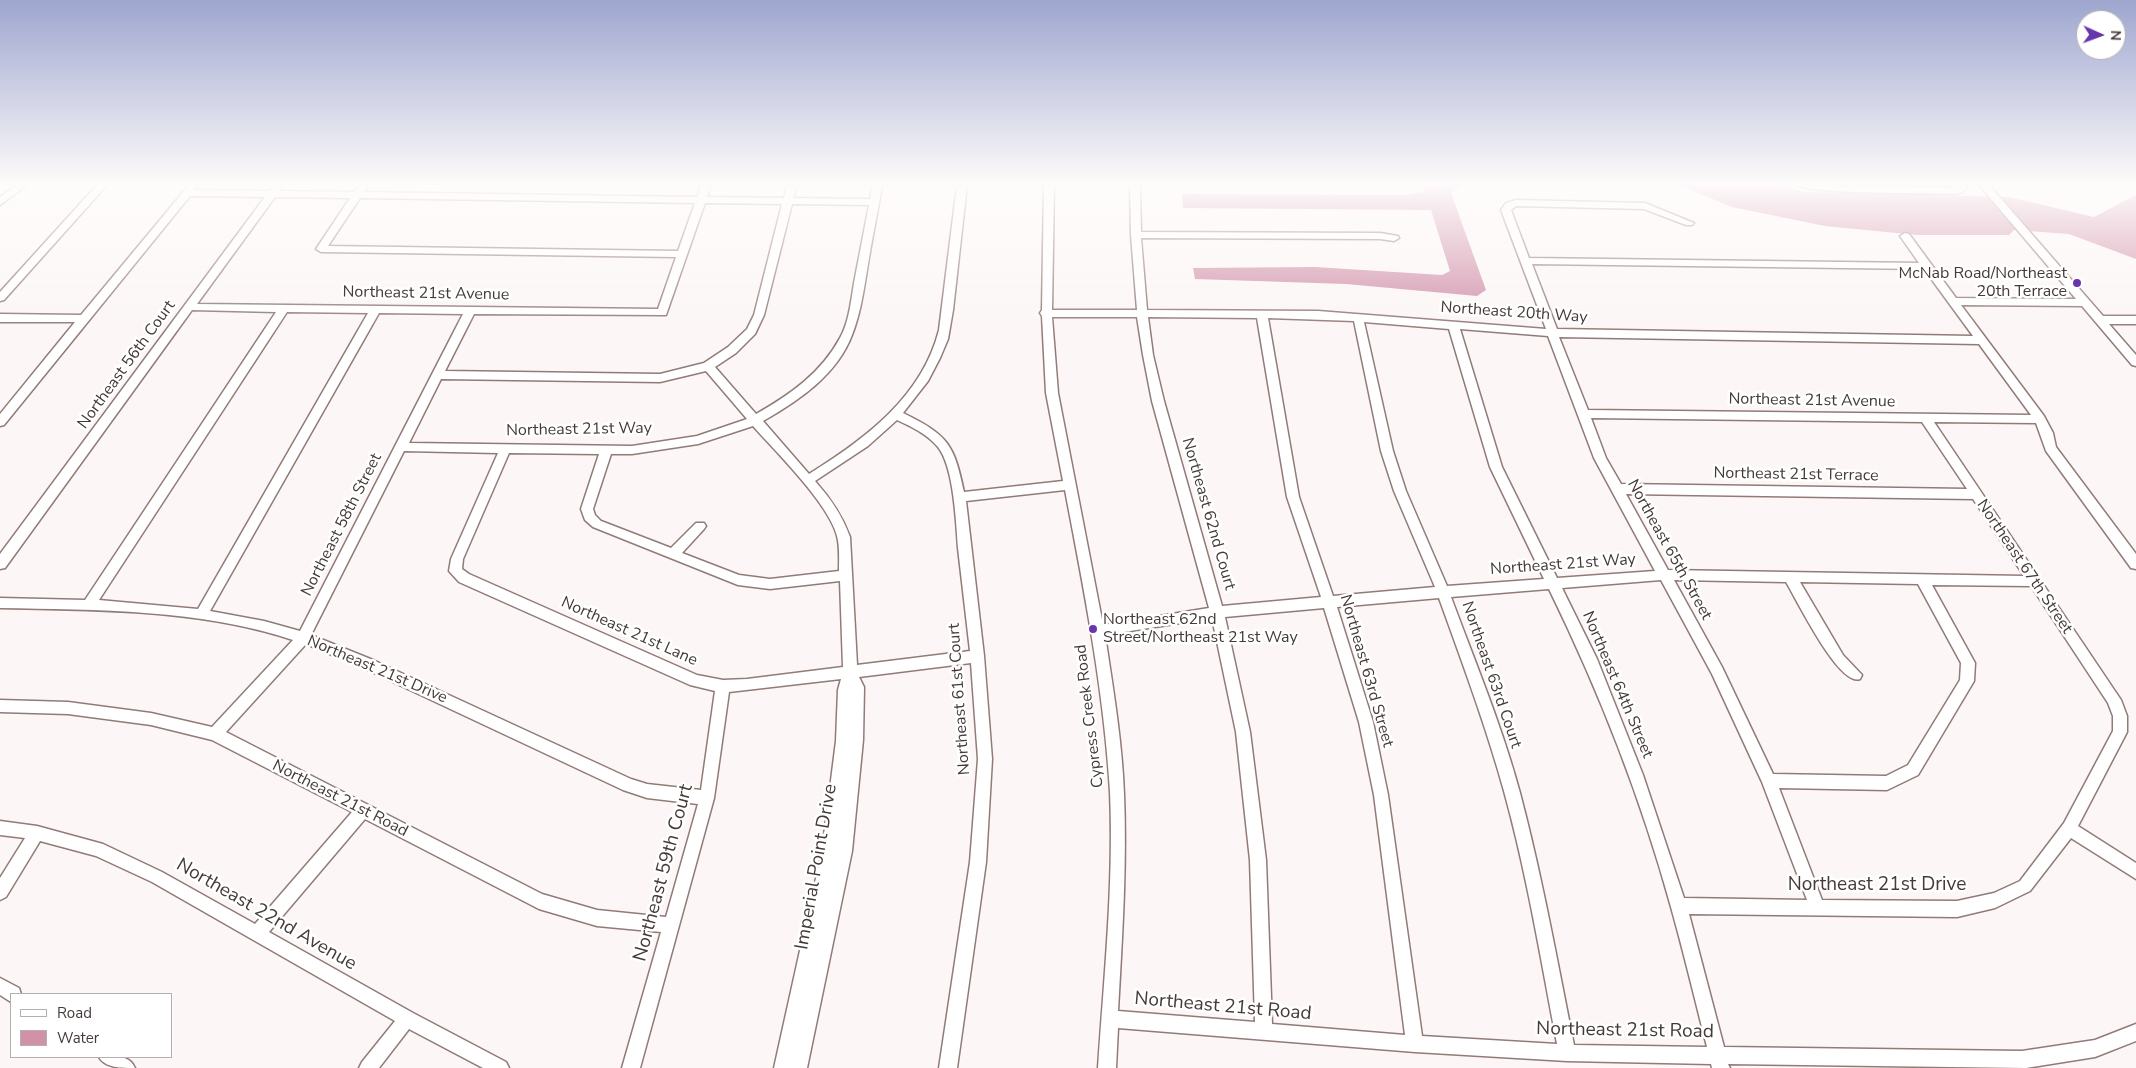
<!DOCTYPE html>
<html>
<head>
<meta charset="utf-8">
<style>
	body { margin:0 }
	#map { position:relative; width:2136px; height:1068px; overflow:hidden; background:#fcf7f6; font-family:"Nunito Sans",sans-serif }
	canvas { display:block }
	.legend { position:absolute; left:10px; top:993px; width:162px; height:65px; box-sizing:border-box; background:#fff; border:1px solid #b4b0af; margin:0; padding:6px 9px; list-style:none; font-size:15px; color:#443a38 }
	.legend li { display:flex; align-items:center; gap:10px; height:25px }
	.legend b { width:25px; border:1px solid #b4b0af }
	.north { position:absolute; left:2076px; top:10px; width:50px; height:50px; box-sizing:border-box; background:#fff; border:1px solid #b4b0af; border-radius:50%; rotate:92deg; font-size:14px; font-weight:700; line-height:20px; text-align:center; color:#443a38 }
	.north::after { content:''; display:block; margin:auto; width:18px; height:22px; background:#6735ad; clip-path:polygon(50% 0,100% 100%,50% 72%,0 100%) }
</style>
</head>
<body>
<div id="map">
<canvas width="2136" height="1068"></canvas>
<ul class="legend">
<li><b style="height:6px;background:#fff"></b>Road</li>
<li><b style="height:14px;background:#d091a9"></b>Water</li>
</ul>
<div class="north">N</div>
</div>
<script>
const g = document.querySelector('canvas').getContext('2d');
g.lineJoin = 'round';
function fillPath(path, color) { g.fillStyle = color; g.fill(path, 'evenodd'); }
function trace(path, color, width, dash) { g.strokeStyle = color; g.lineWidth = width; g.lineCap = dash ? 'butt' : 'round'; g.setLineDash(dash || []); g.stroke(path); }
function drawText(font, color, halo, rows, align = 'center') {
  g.font = font + ' "Nunito Sans",sans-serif'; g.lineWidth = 5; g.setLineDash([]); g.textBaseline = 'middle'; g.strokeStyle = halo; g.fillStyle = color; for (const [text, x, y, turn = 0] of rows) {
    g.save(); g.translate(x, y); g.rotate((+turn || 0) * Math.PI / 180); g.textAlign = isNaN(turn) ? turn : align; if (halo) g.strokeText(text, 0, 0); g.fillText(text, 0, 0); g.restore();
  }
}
fillPath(new Path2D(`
	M1423,185h39l-11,8 35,97 -9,6 -131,-12 -151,-5 -2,-11 122,-1 127,8 8,-4 -19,-61 -248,-2 -1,-14 224,1 18,-3z
	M1678,185h101l26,7 204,5 85,20 42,-22v64l-67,-25 -55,-4 -5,5h-92l-92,-9 -93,-19z`), '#d091a9');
const minor = new Path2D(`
	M16,185h11l-27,20v-8z
	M97,185h10l-103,115 -4,1v-9z
	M189,185h6l2,2 -3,3 76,1 4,-6h10l-5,6 75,1 5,-7h10l-5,7 333,5 4,-12h10l-4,12 77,1 3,-13h10l-4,13 77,1 2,-14h10c-4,26 -10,53 -14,79 -4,24 -7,48 -16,71 -15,40 -54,66 -89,86l46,53c56,-35 113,-77 130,-144l18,-145h10l-14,125 -5,29 -8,19 -12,23 -25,32c45,22 51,31 61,79l99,-11 -17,-88 -4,-77 -2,-3 2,-3 2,-125h10l-2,125h85l-6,-75 -1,-50h10l1,47 239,1 18,3 1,2 -5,3 -14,-2 -239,-1 6,72 171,1 228,18 -45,-119 5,-7 10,-3 129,3 49,20 -2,2h-6l-42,-16 -128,-3 -5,4 18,48 390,5 -19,-27 5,-3 4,1 47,64 120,1 -97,-114h10l114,131h33v8h-27l27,31v11l-4,-1 -50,-59 -121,-1 83,111 9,17 3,14 80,107v15l-5,-1 -85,-117 -10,-28 -102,-1 187,278 6,16v16l-49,94 58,37v16l-65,-41 -41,53 -35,17 -38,9 -268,-3 35,133 298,4 73,-11 41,-16v17l-41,16 -69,11 -298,-4 2,4h-18l-1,-4 -144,-3 -152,-9 -297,-24 -2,40h-18c6,-91 16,-184 12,-276 -6,-102 -26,-202 -45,-302l-99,11 18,155 8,103 -6,103 -29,206h-18l31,-206 8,-103 -7,-96 -112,14 5,10 -1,53 -11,111 -45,217h-33l48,-217 14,-110 2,-51 3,-11 -112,13 -15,106 -74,270h-18l39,-136 -64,-6 -58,-17 -174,-90 -96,113 144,81 93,49 3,6h-26l-74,-39 -30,39h-20l3,-6 33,-41 -243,-139 -56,-26 -56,-15 -34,56 -6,3v-22l25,-40 -25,-3v-14l37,5 66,18 59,28 93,52 97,-112 -140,-72 -61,-15 -83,-11 -68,-2v-12l68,2 83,11 61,14 81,-87c-93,-31 -196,-30 -293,-32v-10l85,2 191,-288 -84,-2 -187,258 -5,1v-15l265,-357 -75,-1 -186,229 -4,1v-12l75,-92h-75v-8l81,1zM275,197l75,1 -34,51 5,3 355,5 -18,52 -461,-5zM360,198l335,5 -17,48 -350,-5zM705,203l77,1 -28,111 -7,14 -19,18 -24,16 -44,11 -215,-3 29,-57 192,1zM792,204l77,1c-5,26 -10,52 -15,78 -3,18 -5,39 -14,55 -19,35 -50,57 -84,76l-41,-47 21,-14 19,-19 9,-19zM1532,264l392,5 49,67 -416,-7zM287,312l81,1 -170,296 -99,-9zM379,313l84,1 -163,317 -36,-10 -54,-10zM1052,317h85l6,38 9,46 57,207 -106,17 -45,-232zM1148,317l109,1 30,179 34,100 -99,9 -58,-205 -11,-46zM1268,318l86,3 27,130 13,40 41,96 -102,9 -34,-99zM1364,322l85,7 41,138 54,112 -97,7 -41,-95 -13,-40zM1460,329l88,7 46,122 61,113 -98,7 -55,-111zM1559,337l420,7 52,71 -443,-5zM706,371l41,48 -50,17 -65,10 -223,-3 32,-64 219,3zM1591,418l331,4 45,67 -346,-5 -15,-26zM897,420c15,7 30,14 41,27 16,20 18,75 20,101 4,34 8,69 12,103l-113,14 -7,-128c-8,-22 -19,-38 -35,-56l53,-35zM753,426c23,26 76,78 84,110 3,11 2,24 2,35l-69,8 -31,-4 -57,-22 22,-24 2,-3 -2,-3h-8l-25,25 -70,-27 -6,-6 -2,-6 18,-55h21l66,-10zM404,451l94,2 -47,106 -2,12 10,11 231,103 25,6 -14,99 -54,-6 -16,-5 -258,-119 -62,-25zM509,453l90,1 -18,55 4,11 8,7 145,58 32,4 70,-8 3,86 -96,12 -24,1 -26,-5 -228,-101 -7,-5 1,-10zM1626,494l347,5 51,77 -356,-6zM1661,580l51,94 50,108 45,118 -123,-2 -41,-123 -46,-116 -35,-71zM1674,580l112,2c11,18 53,105 74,97l2,-4 -19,-20 -43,-73 118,2 43,79 -1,17 -52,85 -22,11 -113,-2 -51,-107zM1932,585l99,1 77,117 5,13v15l-49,92 -44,58 -26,12 -37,8 -135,-1 -43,-112 108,2 31,-15 56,-94 1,-18zM1549,589c50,102 92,209 122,318 13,46 24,93 36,140l-133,-2c-17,-85 -32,-169 -54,-252 -18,-67 -45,-131 -69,-196zM1439,598c23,64 47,128 65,193 23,83 37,169 53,253l-135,-8 -34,-241 -15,-73 -36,-115zM1324,608l35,114 15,73 31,240 -133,-11 -6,-164 -16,-128 -25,-115zM1212,618l24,114 14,128 5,162 -137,-11c4,-72 9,-145 6,-217 -2,-53 -11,-106 -19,-159zM306,644l57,24 260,122 24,8 51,6 -32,113 -69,-7 -55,-16 -316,-162z
	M1797,185l158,3 3,-3h10l-5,7 -8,2c-23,-1 -147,0 -158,-9z
	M0,978l19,10 2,6h-10v8l-11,-7z
	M99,1057c14,-1 30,-3 36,11 -14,0 -30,0 -36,-11z`);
trace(minor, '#917b77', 3);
fillPath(minor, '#fff');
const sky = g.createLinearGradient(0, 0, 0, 334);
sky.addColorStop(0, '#9ea6cf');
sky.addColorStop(0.55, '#fefbfb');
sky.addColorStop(1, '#fefbfb00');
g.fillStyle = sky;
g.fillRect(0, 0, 2136, 334);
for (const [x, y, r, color] of [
	[2077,283,5,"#6735ad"],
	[1093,629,5,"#6735ad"]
]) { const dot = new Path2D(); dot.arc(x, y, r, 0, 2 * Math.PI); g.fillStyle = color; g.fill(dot); trace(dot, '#fff', 2); }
drawText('16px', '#443a38', '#fff', [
	["McNab Road/Northeast",2067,274],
	["20th Terrace",2067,292],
	["Northeast 62nd",1103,620,"left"],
	["Street/Northeast 21st Way",1103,638,"left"]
], 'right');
drawText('16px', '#443a38', '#fff', [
	["Northeast 21st Avenue",426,294,1],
	["Northeast 20th Way",1514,313,4],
	["Northeast 56th Court",127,365,-54],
	["Northeast 21st Avenue",1812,401,1],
	["Northeast 21st Way",579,430,-1],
	["Northeast 21st Terrace",1796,475,1],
	["Northeast 62nd Court",1208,514,74],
	["Northeast 58th Street",342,525,-63],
	["Northeast 65th Street",1669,550,61],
	["Northeast 21st Way",1563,565,-4],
	["Northeast 67th Street",2024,567,56],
	["Northeast 21st Lane",629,632,24],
	["Northeast 21st Drive",377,670,23],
	["Northeast 63rd Street",1366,671,74],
	["Northeast 63rd Court",1491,675,71],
	["Northeast 64th Street",1617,685,67],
	["Northeast 61st Court",960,699,-94],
	["Cypress Creek Road",1090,716,-97],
	["Northeast 21st Road",340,799,27]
]);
drawText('19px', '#443a38', '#fff', [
	["Imperial Point Drive",817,867,-80],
	["Northeast 59th Court",664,873,-75],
	["Northeast 21st Drive",1877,885],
	["Northeast 22nd Avenue",266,915,30],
	["Northeast 21st Road",1223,1007,5],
	["Northeast 21st Road",1625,1031,1]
]);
</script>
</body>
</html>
